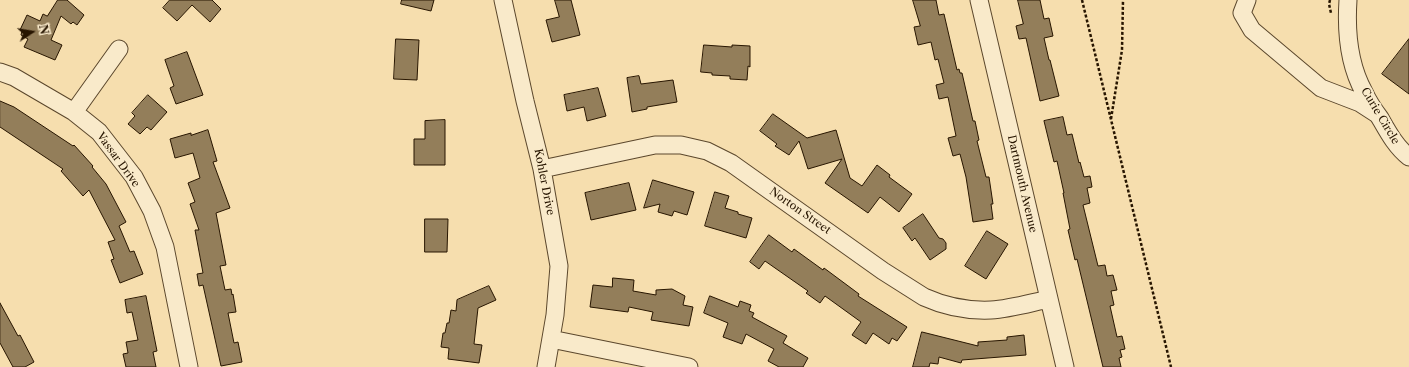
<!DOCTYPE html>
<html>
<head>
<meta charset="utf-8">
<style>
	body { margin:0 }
	#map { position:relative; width:1409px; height:367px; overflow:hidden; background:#f6deae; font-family:"Libre Caslon Text",serif }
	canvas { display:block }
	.north { position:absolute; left:12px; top:12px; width:40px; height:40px; -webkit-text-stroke:3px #f9eaca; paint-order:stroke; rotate:78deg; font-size:11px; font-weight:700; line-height:16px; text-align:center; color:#271500 }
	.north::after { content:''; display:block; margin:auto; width:14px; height:18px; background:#271500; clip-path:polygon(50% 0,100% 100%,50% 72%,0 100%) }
</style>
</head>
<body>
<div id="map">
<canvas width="1409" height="367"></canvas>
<div class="north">N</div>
</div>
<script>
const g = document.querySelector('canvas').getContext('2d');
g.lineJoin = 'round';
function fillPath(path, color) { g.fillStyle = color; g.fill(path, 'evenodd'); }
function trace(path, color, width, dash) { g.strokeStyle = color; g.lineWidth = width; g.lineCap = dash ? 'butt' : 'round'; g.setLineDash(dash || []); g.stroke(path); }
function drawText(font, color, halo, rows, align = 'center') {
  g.font = font + ' "Libre Caslon Text",serif'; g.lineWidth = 4; g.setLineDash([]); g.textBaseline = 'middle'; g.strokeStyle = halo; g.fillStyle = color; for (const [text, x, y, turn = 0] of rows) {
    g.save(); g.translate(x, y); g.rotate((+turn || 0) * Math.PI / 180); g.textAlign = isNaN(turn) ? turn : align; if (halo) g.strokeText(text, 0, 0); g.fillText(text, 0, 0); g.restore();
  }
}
const building = new Path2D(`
	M58,0h9l17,15 -7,10 -4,-3 -2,2 -10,-8 -10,24 11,5 -7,15 -31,-13 4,-8 -7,-4 1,-4 -2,-1 7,-15 13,6 3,-7 4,2z
	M170,0h42l9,9 -11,13 -18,-17 -15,16 -14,-13z
	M402,0h32l-3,11 -30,-7z
	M555,0h16l9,35 -28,7 -6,-22 13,-3z
	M913,0h23l3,15 5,-1 13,56 2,-1 1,4h2l11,48h2l4,19 -2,1 9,36h3l4,27h-2l2,15 -20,3 -7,-45 -6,-23 -7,2 -5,-18 8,-2 -8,-39 -9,2 -3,-14 8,-2 -6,-24 -3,1 -4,-18 -13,3 -4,-18 6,-1z
	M1018,0h22l4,19 5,-1 4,18 -9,2 5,22h1l9,36 -19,5 -14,-63 -7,1 -3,-13 7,-2z
	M396,39l23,1 -2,40 -23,-1z
	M1409,39v55l-27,-20z
	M704,45l28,2v-2l18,1v21l-2,-1 -1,14 -17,-1v-3l-18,-1v-2l-11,-1z
	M187,52l16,43 -27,9 -6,-16 4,-2 -9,-26z
	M639,76l2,8 32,-4 4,22 -30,5v2l-15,3 -5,-34z
	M598,88l8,28 -19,5 -3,-14 -17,4 -3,-16z
	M148,95l19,17 -16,18 -4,-3 -7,7 -12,-10 7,-8 -3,-3z
	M0,101l14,6 59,39 1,-1 19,21 -1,1 14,17 20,38 -7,4 11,26 4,-1 9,23 -23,9 -9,-23 3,-1 -6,-17 7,-2 -26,-50 -6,6 -22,-25 2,-2 -63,-42z
	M773,114l34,24 29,-8 14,48 12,8 15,-21 13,10 -1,2 23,17 -13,18 -19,-15 -12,16 -43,-30 17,-24 -34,10 -9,-28 -10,14 -14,-9 2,-2 -17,-13z
	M1063,117l4,18 5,-1 7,29 1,-1 4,15 6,-1 2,11 -5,1 3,15 -7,2 15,61 7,-1 2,11 6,-1 4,15 -6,1 3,14 -4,1 7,31 5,-1 3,13 -5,1 2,7 -3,1 2,9h-18l-26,-108 -2,1 -7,-30 2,-1 -7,-36h1l-7,-32 -3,1 -10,-41z
	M445,120v45h-31v-26h11v-18z
	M208,130l9,31 -4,1 17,46 -14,5 10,52 -6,1 5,24 6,-1 1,6 1,-1 3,18 -8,1 6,30 4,-1 4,20 -21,4 -18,-81 -4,1 -2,-12 6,-1 -8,-43h4l-9,-26 5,-2 -7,-19 12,-5 -7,-25 -18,5 -5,-19 21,-6v2z
	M653,180l41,12 -7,23 -13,-4 -2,5 -14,-4 2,-8 -16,4z
	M629,183l7,27 -45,10 -6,-27z
	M715,192l14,4 -4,12 13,4v2l14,4 -6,20 -41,-12z
	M923,214l16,24 4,1 3,4v6l-16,11 -15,-22 -3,3 -9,-13z
	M425,219h23l-1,33h-22z
	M987,231l21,13 -22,35 -21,-13z
	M769,235l23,17 2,-3 29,21 1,-2 35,26 -1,2 49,31 -10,14 -5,-3 -3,6 -16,-11 -7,11 -14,-9 9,-13 -36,-26 -5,7 -14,-10 2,-2 -43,-30 -6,8 -9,-7z
	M613,278l21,2 -1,11 23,4v-5l16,-1 13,7 -2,9 10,2 -4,19 -38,-6 2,-8 -24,-5 -1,5 -38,-5 3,-22 19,2z
	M489,286l7,14 -18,8 -4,36 8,1 -3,18 -31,-4 1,-11 -8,-1 2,-14h2l2,-10h2l2,-13 5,1 1,-11z
	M146,296l11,55 -4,1 3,15h-30l-3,-13 5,-1 -2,-11 12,-2 -6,-28 -5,1 -2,-13z
	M710,296l28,11 2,-6 11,4 -2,6 5,2 -2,4 35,19 -4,7 25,15 -5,9h-24l-11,-6 6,-12 -28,-15 -4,10 -19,-7 5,-14 -24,-10z
	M0,303l18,33 2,-1 14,27 -9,5h-12l-13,-24z
	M922,332l56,14v-4l29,-2v-3l17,-2 2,20 -64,5 -1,3 -22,-6 -1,7 -8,-1 -1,4h-16z`);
fillPath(building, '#937e5a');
trace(building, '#271500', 1);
const minor = new Path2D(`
	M503,0l22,101 17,68 17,97 -4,49 -9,52
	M979,0l86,367
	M1247,0l-5,13 10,17 69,58 39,15 17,11
	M1348,0c-2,30 1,65 16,92 4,9 10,18 16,26 8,14 16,29 29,39
	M0,72l14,5 60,35 25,20 35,45 18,34 13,36 24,120
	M74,112l45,-63
	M542,169l113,-24h26l26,6 24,12 152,108 41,26c20,9 44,14 67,13 19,-1 39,-7 58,-11
	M551,339l138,28`);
trace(minor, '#5b472c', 19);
trace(new Path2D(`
	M1082,0l89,367
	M1330,0l-1,4 2,9
	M1111,119l11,-69 1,-50`), '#271500', 2.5, [3, 2]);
trace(minor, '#f9eaca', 17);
drawText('11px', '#271500', '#f9eaca', [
	["Curie Circle",1380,116,59],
	["Vassar Drive",118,160,54],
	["Kohler Drive",544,182,79],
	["Dartmouth Avenue",1022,184,77],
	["Norton Street",800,211,35]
]);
</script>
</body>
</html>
